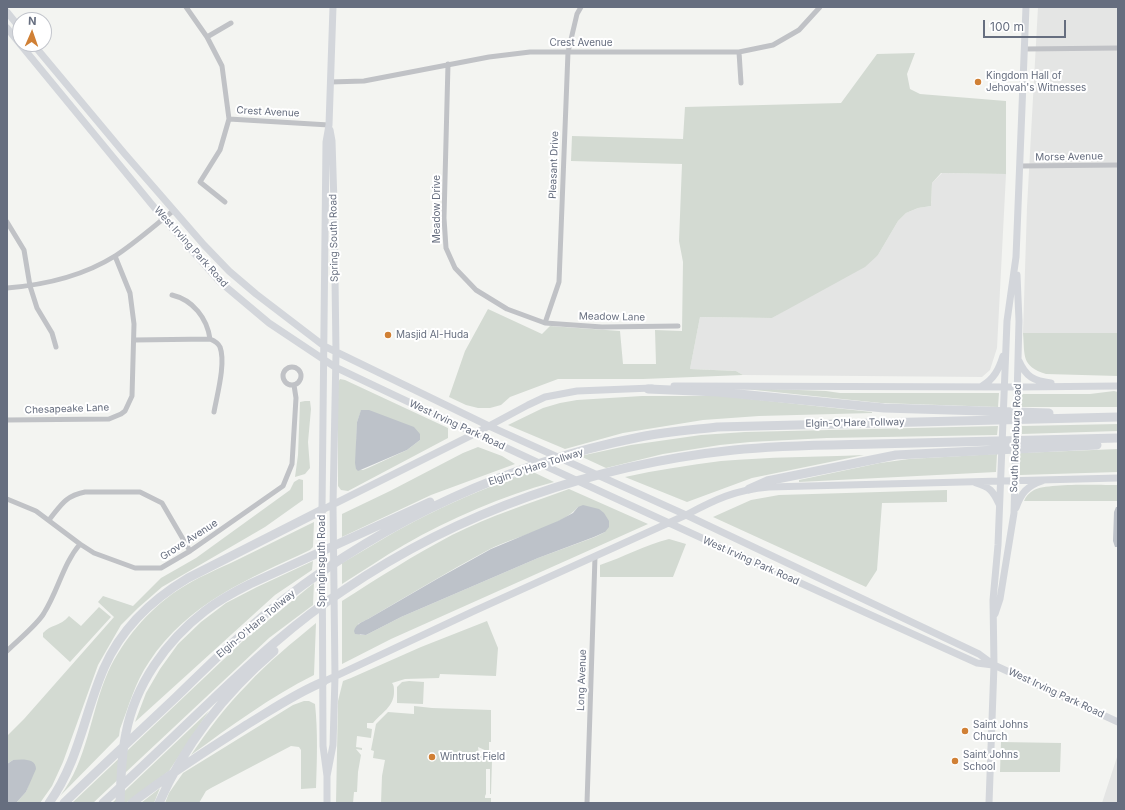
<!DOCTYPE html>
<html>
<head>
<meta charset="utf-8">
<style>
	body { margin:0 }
	#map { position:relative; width:1125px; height:810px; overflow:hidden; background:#f3f4f1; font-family:Inter,sans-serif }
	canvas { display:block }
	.frame { position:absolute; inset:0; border:8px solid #666e7f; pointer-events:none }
	.north { position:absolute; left:12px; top:12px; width:40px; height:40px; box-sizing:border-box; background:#fff; border:1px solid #c2c5cc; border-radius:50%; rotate:2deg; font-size:11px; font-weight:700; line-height:16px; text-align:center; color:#666e7f }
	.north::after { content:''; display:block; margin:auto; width:14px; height:18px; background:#d08035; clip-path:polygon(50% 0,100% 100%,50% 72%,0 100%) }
	.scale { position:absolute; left:983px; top:20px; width:83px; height:18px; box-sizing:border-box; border:2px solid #666e7f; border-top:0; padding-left:5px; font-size:12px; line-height:14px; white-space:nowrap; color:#666e7f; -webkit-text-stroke:3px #fff; paint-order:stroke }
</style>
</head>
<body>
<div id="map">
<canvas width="1125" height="810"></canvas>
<div class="frame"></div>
<div class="north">N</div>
<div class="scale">100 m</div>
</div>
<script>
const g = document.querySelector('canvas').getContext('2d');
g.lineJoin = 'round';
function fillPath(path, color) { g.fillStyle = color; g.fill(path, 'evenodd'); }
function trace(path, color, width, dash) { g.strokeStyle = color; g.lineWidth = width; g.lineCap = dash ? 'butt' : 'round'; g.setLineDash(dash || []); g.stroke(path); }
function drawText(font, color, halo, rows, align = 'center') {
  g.font = font + ' Inter,sans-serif'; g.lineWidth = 4; g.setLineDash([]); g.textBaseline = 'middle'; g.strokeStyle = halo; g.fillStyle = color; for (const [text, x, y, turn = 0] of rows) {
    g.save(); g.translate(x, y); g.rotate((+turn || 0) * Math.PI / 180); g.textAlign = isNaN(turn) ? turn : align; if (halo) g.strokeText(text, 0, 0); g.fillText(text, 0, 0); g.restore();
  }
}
fillPath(new Path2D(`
	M1038,7h80v326h-95l4,-126z
	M942,173l64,1 -9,174 -7,22 -8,7 -239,-2 -7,-4 -46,-2 10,-52 72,1 106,-63 20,-34 8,-8 12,-5 13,-2 1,-23z
	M1118,754v49h-16z`), '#e4e5e4');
fillPath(new Path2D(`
	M915,53l-8,21 3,15 10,5 86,7v73l-65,-1 -9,10 -1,23 -13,2 -12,5 -8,8 -20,34 -13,12 -93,51 -72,-1 -10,52 46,2 7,4 -100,4h-85l-48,18 -9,8 -11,3h-12l-12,-3 -17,-8 16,-46 23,-42 54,25 8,-8 70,5 3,33h33l-1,-34 27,1 1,-69 -4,-21 3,-77 -111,-3 1,-25 111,3 2,-32 156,-4 36,-49z
	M1023,333h95v43l-72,-2c-25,-8 -21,-18 -23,-41z
	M340,379l5,1 103,48v10l-100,53 -7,-1 -3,-4v-104zM361,411l59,29 -13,10 -39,18 -5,2 -7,-1 1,-47z
	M744,388l82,3 14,2h159l-1,14 -117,-4 -136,-14z
	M1114,391l4,1v15h-97v-13h69z
	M642,396h79l151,16v1l-113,3 -56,4 -80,13 -58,16 -57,-24 35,-17 17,-5 17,-3z
	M305,401h5l1,8 -3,33 2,26 -5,6 -10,3 3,-22 2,-53z
	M1118,424v7l-96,3v-8z
	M998,426l-1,9 -170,3 -77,4 -30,3 -57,9 -57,14 -26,-12 51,-11 70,-10 44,-3z
	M478,447l24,9 13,8 -84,31 -89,42v-23l48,-23 73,-38z
	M1118,449v23l-98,3v-22z
	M997,454l-1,18 -197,10v-2l81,-17 29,-4z
	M864,455l-112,23 -65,24 -62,-25c32,-7 64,-12 96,-16 47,-4 95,-4 143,-6z
	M531,471l23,11c-52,14 -103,36 -150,63 -21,12 -41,26 -62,39v-21c28,-16 56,-34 85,-48 34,-17 69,-31 104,-44z
	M299,479l4,1v20l-38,27 -103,60 -24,21 -17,17 -23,40 -35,97 -11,24 -12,17h-24l10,-11 3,-8 -16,-24 -6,4v-28l17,-17 90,-102 -16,-15 5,-6 30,10 28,-28 35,-20 94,-68 4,-8z
	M1118,485v16h-94c2,-5 5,-8 10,-11 13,-7 66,-5 84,-5z
	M569,489l79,35 -257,115 -49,25v-63c36,-23 72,-46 110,-66 38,-19 78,-32 117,-46zM578,507l27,25 -10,5 -57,21 -137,59 -35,18h-6l-2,-11 10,-5c41,-24 81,-48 122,-70 24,-12 72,-23 88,-42z
	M947,490v12l-65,1 -5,67 -11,17 -153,-70 38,-17 28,-5z
	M314,522l-1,25 -3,3c-62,29 -122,53 -161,112 -14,20 -20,44 -29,67l-1,7 -59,60c28,-36 30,-83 48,-124 15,-32 40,-62 70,-82 18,-12 40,-21 59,-30 26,-13 51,-25 77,-38z
	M669,539l17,5 -13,33h-73v-12c24,-8 45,-20 69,-26z
	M313,561l-1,9 -37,25 -140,127 11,-29 14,-24 18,-25 23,-22 25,-19 31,-16z
	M314,583l-1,22 -44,33 -176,165h-21l171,-162z
	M99,607l12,10 -41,45 -27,-25v-4c8,-9 17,-6 26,-17l12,10z
	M487,621l11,27 -2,28 -56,-2 -1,4 -34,1 -13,4c2,2 2,5 2,9 0,15 -13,21 -21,31h-6v5l5,1 -1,9 -14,-2 -1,11 6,1v2l-6,-1 5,6 -3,17 -1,20h-3l-1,11h-17l2,-102 5,-20 8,-3 70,-31z
	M316,623l-2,52c-44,22 -83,51 -123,80 17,-25 35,-49 56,-70 21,-23 45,-42 69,-62z
	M409,681l15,1 -1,22 -26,-1v-16l5,-5z
	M304,701h5l6,3c3,28 2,56 1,84l-15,1v-39l-2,-3 -8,-1 -80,42 -5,3 -7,12h-34l4,-10 14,-20 110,-68z
	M414,706l18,2 59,2v32h-2v10l-11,-5 1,7 13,7 -1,33h-1v-25h-4v25l-1,2v2h6v5h-110l1,-27 3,-16 -12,-2 1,-7 -3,-1 5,-26 12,-12 26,2z
	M209,711l-40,60 -43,32h-14z
	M1001,742l60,1 -1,29h-60z
	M160,788l-6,15h-13z`), '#d3dad2');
fillPath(new Path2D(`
	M361,410h8l45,17 6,7v6l-13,10 -49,21 -2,-2 -1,-6 2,-41z
	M583,505l16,4 5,4 5,8v6l-4,5 -11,5 -56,21 -137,59 -35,18 -11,-1 -1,-3c2,-7 8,-9 14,-12l69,-40 54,-30 67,-28 15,-8 5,-6z
	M1116,507h2v40h-3l-2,-6 1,-29z
	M13,760c9,-1 23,-2 23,9l-10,23 -10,11h-9v-39z`), '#bdc2c9');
trace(new Path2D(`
	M186,7l21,30 15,29 7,53 -9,31 -20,32 25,20
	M207,37l24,-14
	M1025,49l93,-1
	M739,52l2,31
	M448,64l-4,154 2,30 9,20 21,22 31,19 38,14 57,4 76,-1
	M330,82l34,-1 125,-24 41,-5h209l34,-7 26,-15 21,-23
	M229,119l100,6
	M1020,166l98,-1
	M7,222l17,28 6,36 7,22 15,25 4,14
	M7,288c37,-3 76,-12 108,-32 20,-13 39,-30 58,-45
	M172,295c21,5 35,23 38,44
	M545,323l14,-41 9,-230 9,-38 4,-7
	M134,340l76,-1c5,2 8,4 10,8 6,16 -3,48 -6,65
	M283 376a9 9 0 1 1 18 0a9 9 0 1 1-18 0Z
	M7,420l102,-1 12,-5 4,-3 7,-15 2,-72 -4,-31 -15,-37
	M7,499l29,12 44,33 14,9 41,15h26l29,-17 93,-65 9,-22 4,-66 -2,-13
	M49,520c12,-15 16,-24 36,-28h55l22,11 28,48
	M7,651c10,-10 31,-27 37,-38 14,-22 19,-49 36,-69
	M587,803l8,-246`), '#c0c2c6', 5);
trace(new Path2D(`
	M7,12l13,16
	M7,28l13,16
	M20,44l143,174 56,63 50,42 66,44c213,102 427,199 642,296l16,2
	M33,44l91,109 80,92 25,26 27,23 68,52 165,80 197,89 293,139 15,11 124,57
	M1019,361c7,16 15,20 32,22
	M674,386l344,1 100,-1
	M982,386c12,-7 17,-17 21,-30
	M976,483c14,4 17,8 23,21
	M1016,508c5,-15 11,-22 26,-27
	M322,510l152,-76 54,-29 17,-8 32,-6 75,-3
	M995,614l5,-15 14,-86 5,-192 -2,-46
	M323,682l151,-71 212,-96c30,-16 49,-25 83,-28l349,-9
	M327,776l-4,-30 -1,-236 4,-368 3,-17 4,-118
	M327,803v-27l6,-31 2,-68 -2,-172 3,-152 -2,-150 -2,-62 -2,-11
	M989,803l5,-138 -1,-65 5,-55 9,-224 9,-64 10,-250`), '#d3d6db', 7);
trace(new Path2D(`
	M648,389l70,3 166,16 165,5
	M749,489l18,-8 129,-26 201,-10
	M49,803c30,-42 35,-89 55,-135 17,-39 47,-68 84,-90l134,-68
	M64,803c36,-35 73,-69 110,-104 35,-34 70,-69 109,-99 105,-81 227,-137 357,-163 25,-5 51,-7 77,-10l401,-10
	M103,803c36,-33 71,-67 107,-101 42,-40 85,-80 134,-112 116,-79 250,-125 390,-140 46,-5 94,-5 141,-6 81,-2 162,-4 243,-6
	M120,803c1,-23 1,-47 6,-70 9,-48 40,-92 79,-122 14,-11 29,-19 45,-27l180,-82
	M132,803c37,-29 77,-54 116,-79 25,-15 48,-31 75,-42
	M159,803c26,-59 66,-110 115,-152`), '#d3d6db', 9);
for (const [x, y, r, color] of [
	[978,82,4,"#d08035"],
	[388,335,4,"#d08035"],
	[965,731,4,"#d08035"],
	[432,757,4,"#d08035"],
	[955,761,4,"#d08035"]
]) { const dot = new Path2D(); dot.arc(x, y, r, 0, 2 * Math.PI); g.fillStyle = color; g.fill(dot); trace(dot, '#fff', 1.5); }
drawText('10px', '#666e7f', '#fff', [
	["Crest Avenue",581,43],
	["Crest Avenue",268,112,3],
	["Morse Avenue",1069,157,-1],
	["Pleasant Drive",554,165,-88],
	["Meadow Drive",437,209,-90],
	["Spring South Road",334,238,-91],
	["West Irving Park Road",191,247,48],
	["Meadow Lane",612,317,1],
	["Chesapeake Lane",67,409,-2],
	["Elgin-O'Hare Tollway",855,423,-1],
	["West Irving Park Road",457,425,25],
	["South Rodenburg Road",1016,438,-88],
	["Elgin-O'Hare Tollway",536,467,-18],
	["Grove Avenue",189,540,-33],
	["Springinsguth Road",322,561,-90],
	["West Irving Park Road",751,561,24],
	["Elgin-O'Hare Tollway",256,624,-40],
	["Long Avenue",582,680,-88],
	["West Irving Park Road",1056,693,25]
]);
drawText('10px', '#666e7f', '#fff', [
	["Kingdom Hall of",986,76],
	["Jehovah's Witnesses",986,88],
	["Masjid Al-Huda",396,335],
	["Saint Johns",973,725],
	["Church",973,737],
	["Saint Johns",963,755],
	["School",963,767],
	["Wintrust Field",440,757]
], 'left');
</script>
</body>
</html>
